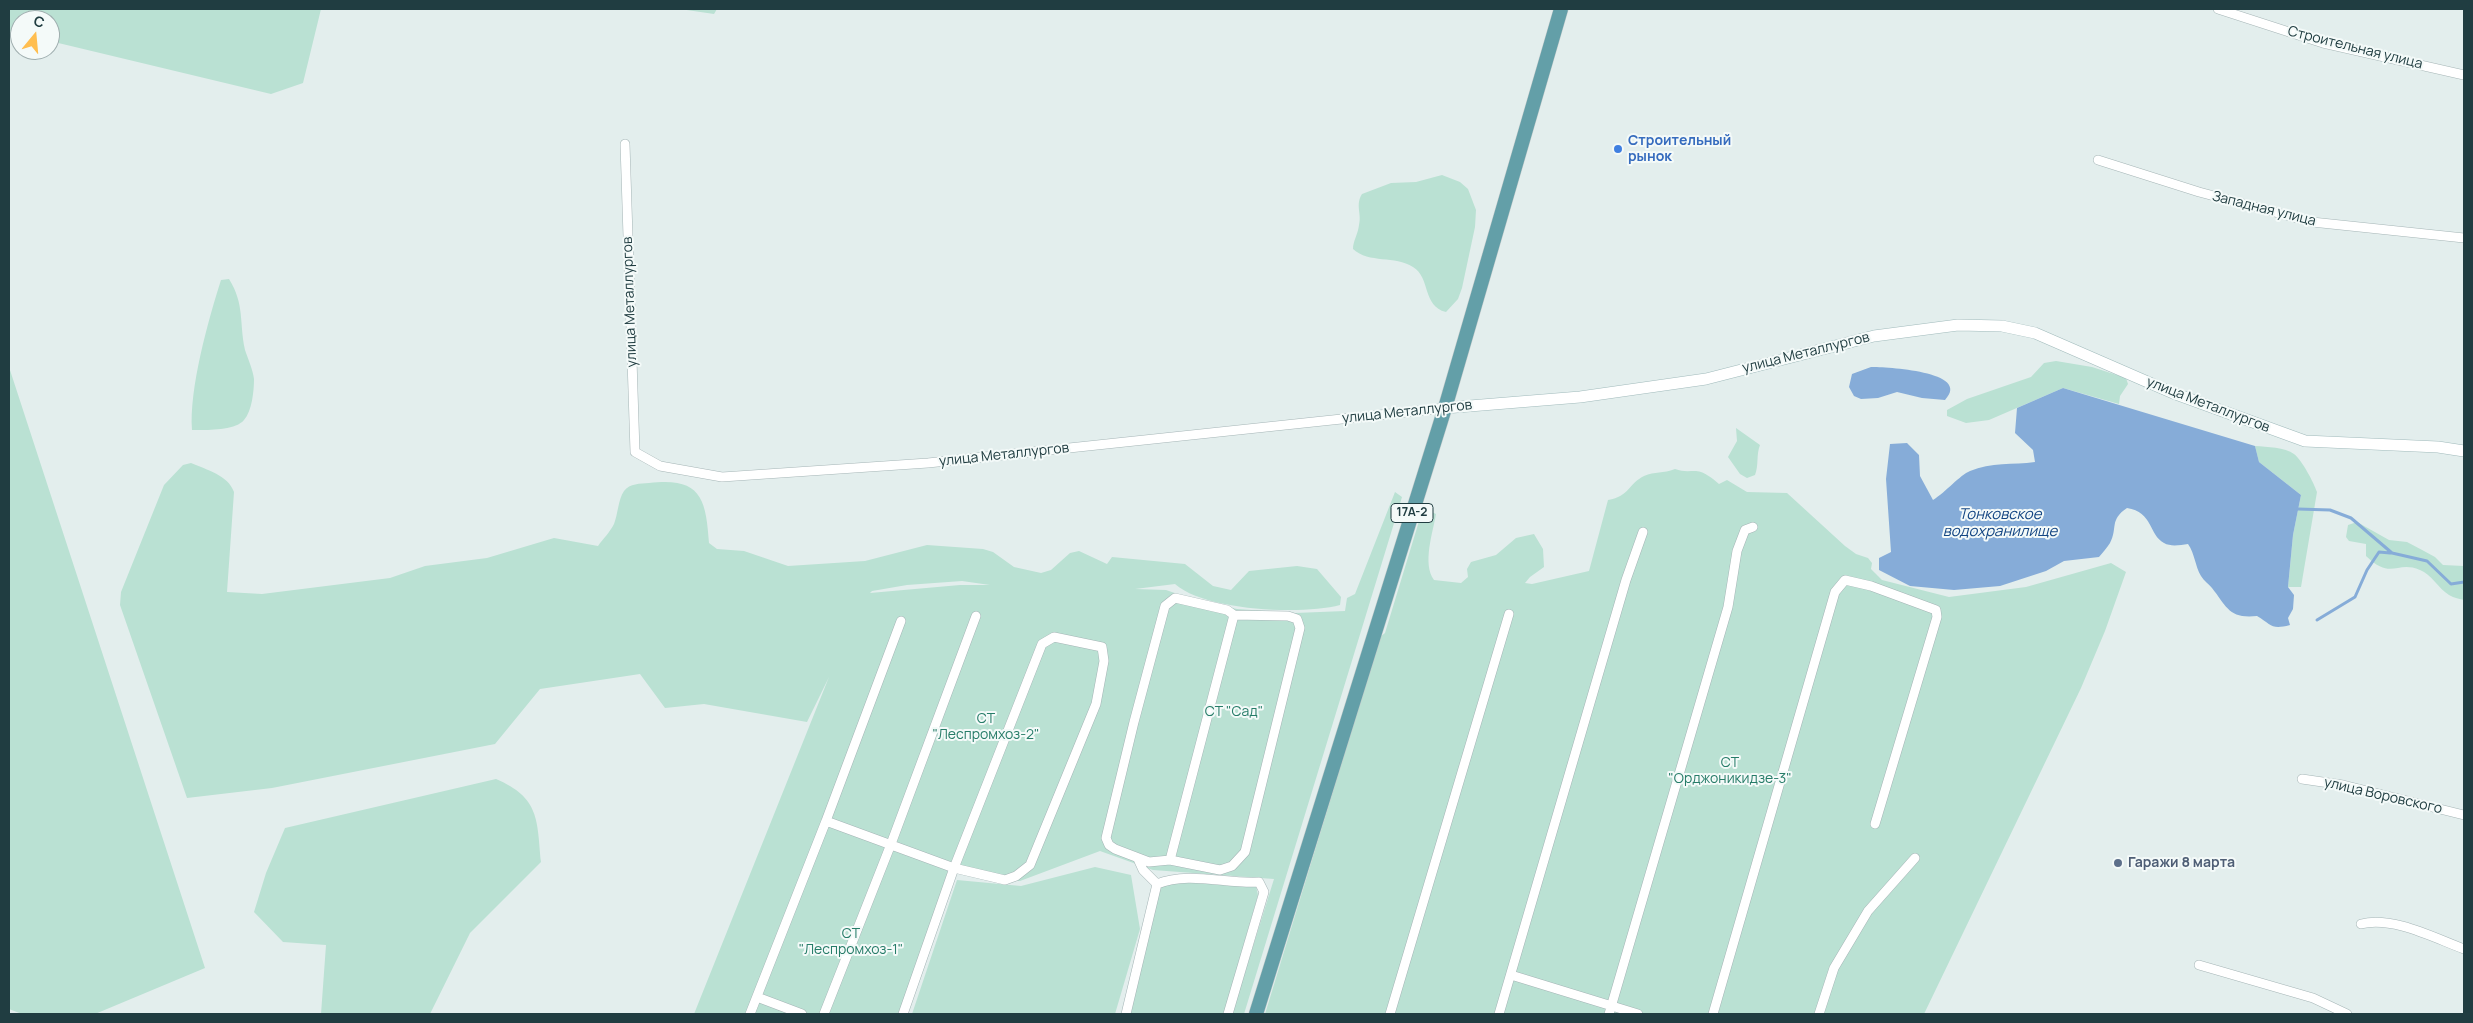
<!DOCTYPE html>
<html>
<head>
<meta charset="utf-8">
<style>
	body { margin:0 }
	#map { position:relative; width:2473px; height:1023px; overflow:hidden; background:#e3eeed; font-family:Manrope,sans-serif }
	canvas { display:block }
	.frame { position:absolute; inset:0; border:10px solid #203d41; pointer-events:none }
	.north { position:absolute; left:10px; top:10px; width:50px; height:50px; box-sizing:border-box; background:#f4faf9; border:1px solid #9faeaf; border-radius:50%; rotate:17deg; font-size:14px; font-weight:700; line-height:20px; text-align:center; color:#203d41 }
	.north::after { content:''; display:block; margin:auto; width:18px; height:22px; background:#ffbe50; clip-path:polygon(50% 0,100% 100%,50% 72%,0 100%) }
</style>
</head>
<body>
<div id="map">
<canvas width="2473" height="1023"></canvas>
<div class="frame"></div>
<div class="north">С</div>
</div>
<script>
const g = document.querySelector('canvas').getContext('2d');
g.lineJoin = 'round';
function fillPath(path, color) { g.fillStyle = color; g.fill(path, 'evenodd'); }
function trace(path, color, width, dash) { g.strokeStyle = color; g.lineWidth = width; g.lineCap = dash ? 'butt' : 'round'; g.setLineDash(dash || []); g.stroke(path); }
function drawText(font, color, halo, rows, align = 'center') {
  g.font = font + ' Manrope,sans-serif'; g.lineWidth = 4; g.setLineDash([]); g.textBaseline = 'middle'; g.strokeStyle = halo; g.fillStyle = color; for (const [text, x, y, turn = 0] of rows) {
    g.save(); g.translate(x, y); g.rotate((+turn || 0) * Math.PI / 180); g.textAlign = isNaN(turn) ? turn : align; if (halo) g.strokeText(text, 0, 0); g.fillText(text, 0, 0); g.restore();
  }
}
fillPath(new Path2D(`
	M9,9h312l-18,74 -32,11 -221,-53v-21h-30v14l-11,-3z
	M680,9h37l-3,5z
	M1442,175l18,7 8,7 8,21 -1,17 -13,61 -4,11 -12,13c-24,-6 -15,-34 -33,-45 -18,-12 -44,-3 -60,-18 0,-8 5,-15 6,-24 3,-11 -4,-20 3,-31l29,-11 25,-1z
	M229,279c16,26 10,43 16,71 3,9 8,20 9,29 0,12 -2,32 -10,41 -9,11 -39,10 -52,10 -3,-41 16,-109 29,-150z
	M2056,361l36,6 34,11 2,6 -8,12 -1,8 -56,-16 -74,32 -23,3 -19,-7v-6l20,-11 64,-22 13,-14z
	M9,367l196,601 -110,46h-73l-13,-5z
	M1736,428l24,17c-4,10 -1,20 -5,30l-8,3 -7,-4 -12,-17 9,-16z
	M2255,446c12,1 30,1 39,8 8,6 20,29 23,38l-16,95h-13l5,-52 8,-40 -42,-33z
	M191,463c16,7 37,12 43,29l-7,100 35,2 128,-16 35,-12 62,-8 67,-20 44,8c5,-7 12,-14 16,-22 4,-10 4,-24 10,-33 6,-8 16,-7 25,-8 51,-6 57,14 60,60l8,6 27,2 44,15 77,-5 62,-16 56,4 10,3 21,15 27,6 10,-3 19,-17 9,-2 28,13 5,-7 73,7 28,22 18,4 18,-19 48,-5 20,3 24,28 -1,8c-38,10 -135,6 -165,-21l-40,5 31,1 32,11 39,8 58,4 50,-2 2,-13 8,-4 40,-102 7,5 -158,517h-12l42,-135 -121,-9 -53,-19 -80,30 -29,-2 -35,-12 -55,147h-207l135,-337 -22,45 -103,-18 -39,4 -25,-34 -100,15 -45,55 -223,44 -85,10 -67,-193 1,-13 43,-107 19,-20zM962,581l28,4h-30l-90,8 2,-2 35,-6z
	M1675,469c8,3 13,2 21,2 9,1 16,7 23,13l8,-4 20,12 40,1 58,53 11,8 12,4 4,5 -1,6 11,11 67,17 77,-10 85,-24 15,9 -21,59 -24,57 -157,326h-659l115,-377 5,-4 38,-125 13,6c-3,18 -14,50 -2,66l27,3 7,-6 -1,-8 4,-7 25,-7 20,-17 18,-4 9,15 1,18 -14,10 -5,6 7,1 57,-13 19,-71c22,-4 20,-16 36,-24 11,-5 19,-2 31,-7z
	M2357,522l32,18 18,2 17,9 11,6 8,8 21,1v34c-4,-1 -10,-2 -15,-5 -10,-6 -18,-21 -29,-25 -24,-10 -28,11 -54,-14v-12l-17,-3 -3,-4 2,-12z
	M496,779c44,19 41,41 45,83l-71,71 -40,81h-109l5,-69 -43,-3 -29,-30 12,-39 19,-45z
	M1095,867l36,8 9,54 -25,85h-203l45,-134 64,6z
	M1170,882c29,0 57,5 86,4l2,9 -34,119h-94l30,-126z`), '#bae1d3');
fillPath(new Path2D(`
	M1871,367c14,0 102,4 74,33l-23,-2 -25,-6 -19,6 -17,1 -7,-3 -5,-9 3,-13z
	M2063,388l192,58 4,16 42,33 -8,40 -5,52 6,8 -1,14 -5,9 2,7c-19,5 -18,0 -33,-9 -28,3 -30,-9 -45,-28 -3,-4 -8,-7 -11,-12 -6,-10 -6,-22 -13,-32 -8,1 -17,3 -24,-1 -15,-8 -11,-31 -37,-35 -18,12 -9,20 -17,35 -3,5 -7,9 -11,14l-35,4 -18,10 -46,15 -46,4 -44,-4 -31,-16v-12l12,-6 -5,-73 4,-35 17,-1 12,12 1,21 13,24c13,-8 27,-25 37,-29 21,-9 43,-6 65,-9l-2,-12 -18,-17 2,-25z`), '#86acd8');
trace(new Path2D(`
	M2298,509l32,1 21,8 41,35 35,8 24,23 13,-2
	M2317,620l38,-23 12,-27 12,-18 11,1`), '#86acd8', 3);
const street = new Path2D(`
	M2218,9l105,34 141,32
	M625,144l10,308 25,14 62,11 206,-14 517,-55
	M2098,160l101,32 113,30 152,16
	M901,621l-75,200 128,47 51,12 11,-4 14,-11 66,-161 8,-43 -2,-14 -48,-10 -12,7 -88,224 -51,146
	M2302,779l41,6 121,30
	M1138,859l5,11 14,14
	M1170,860l64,-245 -7,-5 -52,-12 -10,8 -31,116 -28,116 3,7 6,4 34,13 21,-2 50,10 12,-4 13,-14 55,-224 -3,-9 -9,-3 -54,-1
	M2361,924c32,-8 73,14 103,25
	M2199,965l114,33 34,16
	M1511,975l127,39
	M757,997l45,17
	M750,1014l76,-193
	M824,1014l67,-170 85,-228
	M1126,1014l31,-130c32,-13 68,0 102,-2l5,10 -36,122
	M1390,1014l119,-400
	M1499,1014l127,-434 17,-48
	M1609,1014l119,-407 9,-56 8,-21 8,-3
	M1713,1014l122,-422 10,-12 26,6 65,24 1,7 -62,207
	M1819,1014l15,-46 34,-57 47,-53`);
const secondary = new Path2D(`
	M1445,408l135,-11 126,-18 168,-43 84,-11 44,1 33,7 138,60 132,48 133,6 26,4`);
const primary = new Path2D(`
	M1256,1014l189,-606 116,-399`);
trace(street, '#a5b5b6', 10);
trace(secondary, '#a0babb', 12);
trace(primary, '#c1c9ca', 15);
trace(street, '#fff', 9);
trace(secondary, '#fff', 11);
trace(primary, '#639fa8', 14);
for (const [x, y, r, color] of [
	[1618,149,5,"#3f7fe0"],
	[2118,863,5,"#5c6f8a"]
]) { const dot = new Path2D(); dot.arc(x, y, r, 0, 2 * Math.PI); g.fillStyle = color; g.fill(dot); trace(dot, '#f4faf9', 2); }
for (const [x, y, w] of [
	[1412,513,42]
]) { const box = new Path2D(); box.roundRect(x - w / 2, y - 9.5, w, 19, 4); g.fillStyle = '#f4faf9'; g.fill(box); trace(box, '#203d41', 1); }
drawText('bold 12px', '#203d41', null, [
	["17А-2",1412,513]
]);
drawText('14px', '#203d41', '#f4faf9', [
	["Строительная улица",2355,48,14],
	["Западная улица",2264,209,14],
	["улица Металлургов",630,302,-92],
	["улица Металлургов",1806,353,-14],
	["улица Металлургов",2208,405,21],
	["улица Металлургов",1407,412,-6],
	["улица Металлургов",1004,455,-6],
	["улица Воровского",2383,796,13]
]);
drawText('bold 14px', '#366cbe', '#f4faf9', [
	["Строительный",1628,141],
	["рынок",1628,157]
], 'left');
drawText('14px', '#267c68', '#f4faf9', [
	["СТ \"Сад\"",1234,712],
	["СТ",986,719],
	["\"Леспромхоз-2\"",986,735],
	["СТ",1730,763],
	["\"Орджоникидзе-3\"",1730,779],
	["СТ",851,934],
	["\"Леспромхоз-1\"",851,950]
]);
drawText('bold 14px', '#4e5e75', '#f4faf9', [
	["Гаражи 8 марта",2128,863]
], 'left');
drawText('italic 15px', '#144683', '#f4faf9', [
	["Тонковское",2000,515],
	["водохранилище",2000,532]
]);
</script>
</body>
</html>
